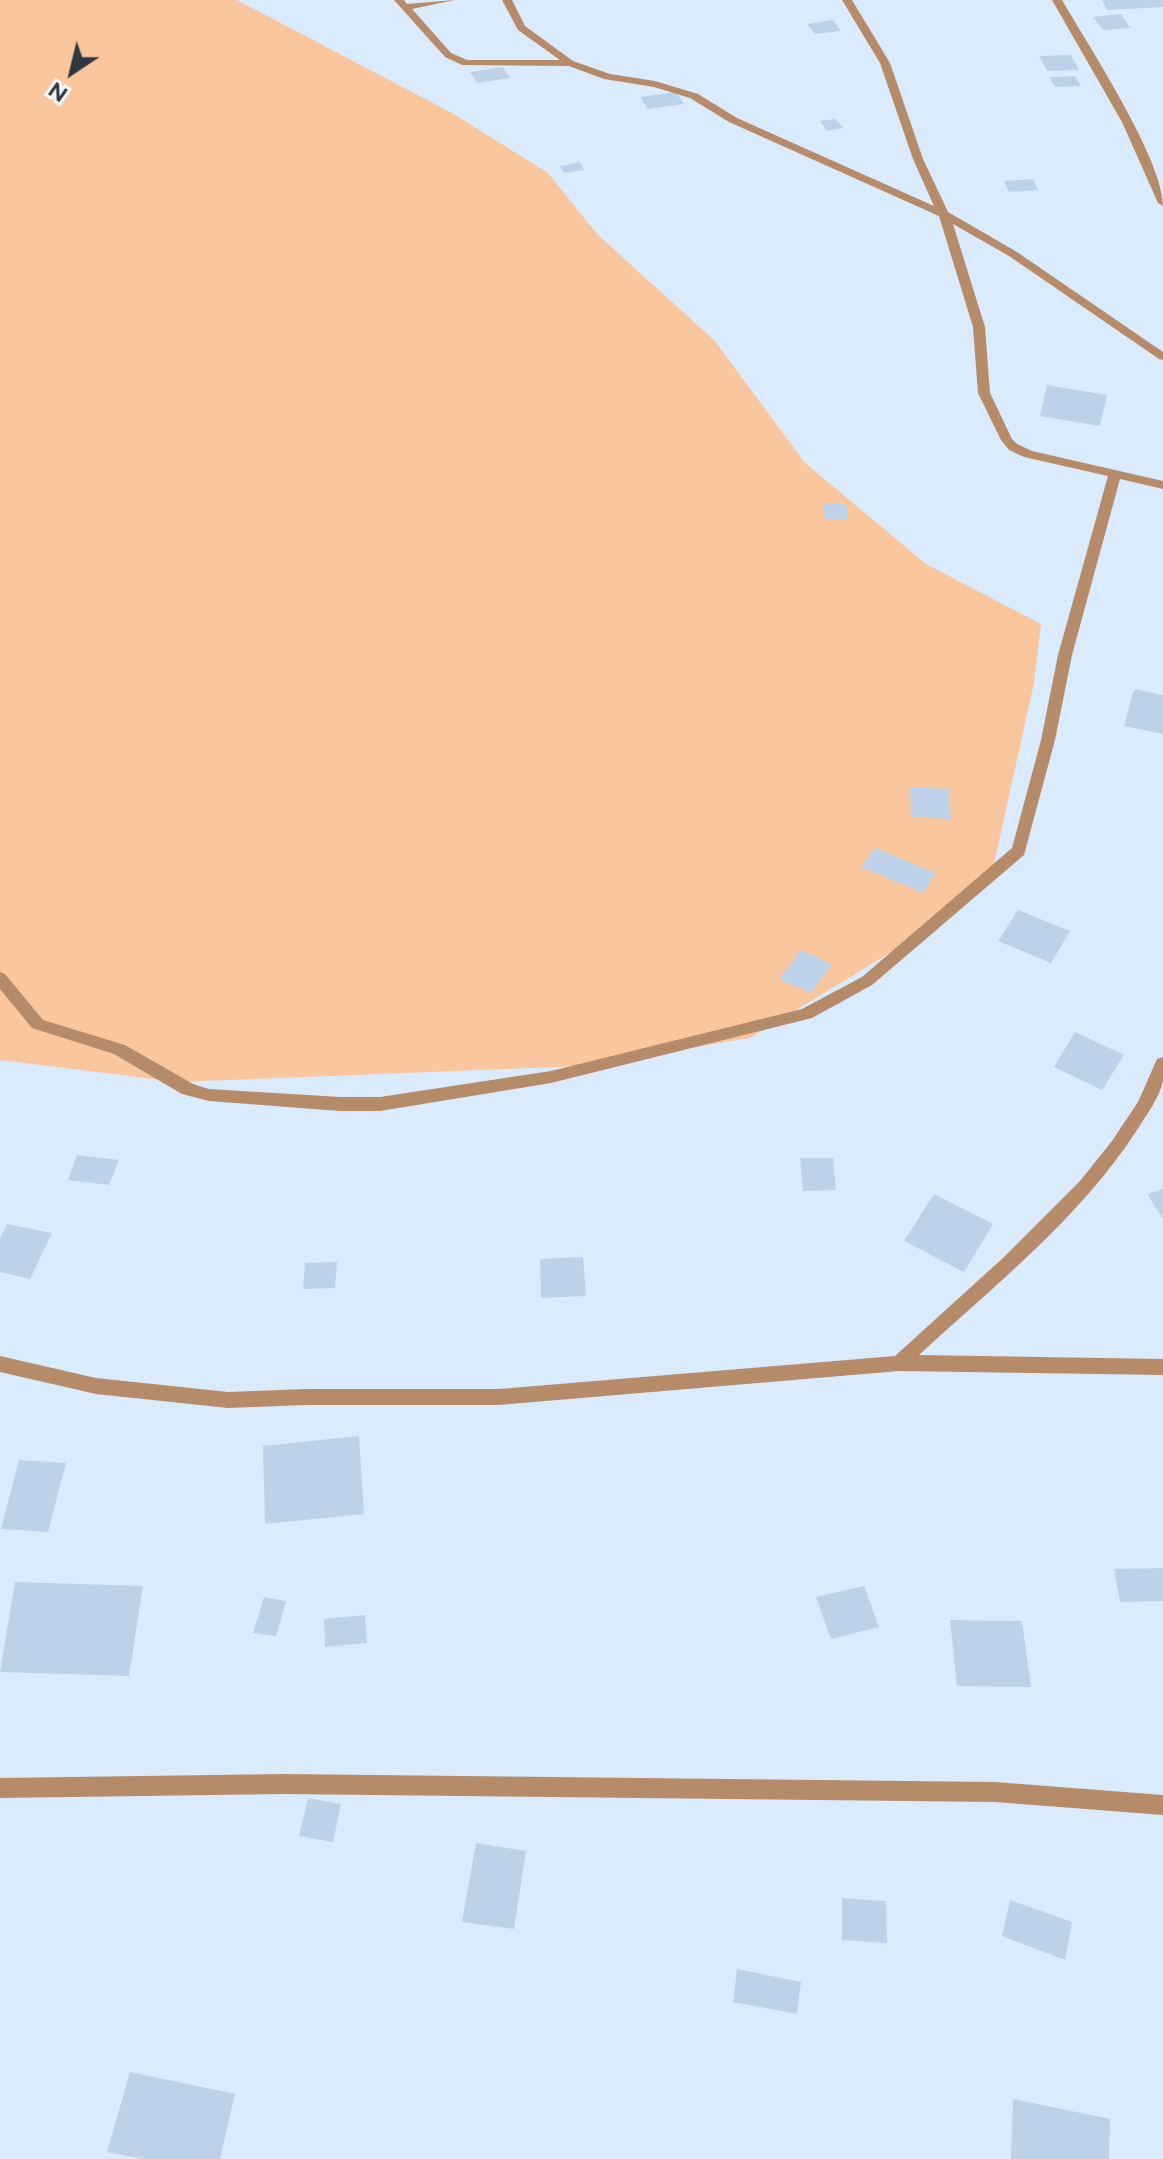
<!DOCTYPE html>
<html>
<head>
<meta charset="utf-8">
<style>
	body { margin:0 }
	#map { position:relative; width:1163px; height:2159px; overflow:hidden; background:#daebfe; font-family:Figtree,sans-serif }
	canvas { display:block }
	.north { position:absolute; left:32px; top:32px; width:80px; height:80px; -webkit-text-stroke:6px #f3f7fb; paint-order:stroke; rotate:215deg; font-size:22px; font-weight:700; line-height:32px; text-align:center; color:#2f3740 }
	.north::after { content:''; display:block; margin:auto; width:28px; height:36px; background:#2f3740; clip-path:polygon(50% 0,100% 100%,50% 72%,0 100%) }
</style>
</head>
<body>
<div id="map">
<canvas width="1163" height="2159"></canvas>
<div class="north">N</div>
</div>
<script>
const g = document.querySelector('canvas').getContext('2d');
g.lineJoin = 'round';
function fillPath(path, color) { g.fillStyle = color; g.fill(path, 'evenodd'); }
fillPath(new Path2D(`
	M0,0h237l215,113 96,60 49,61 117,106 91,123 121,101 115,60 -7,59 -40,181 -83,76 -161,98 -169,28 -403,16 -178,-22z`), '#fac69d');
fillPath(new Path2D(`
	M1102,0h61v7l-56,3z
	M1121,14l9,14 -27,2 -10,-13z
	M833,20l8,11 -26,3 -8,-10z
	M1071,55l8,15 -32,1 -8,-15z
	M503,67l7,11 -33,5 -7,-11z
	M1075,76l6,10 -26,1 -6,-10z
	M676,92l8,12 -36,5 -8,-12z
	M836,119l7,9 -16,3 -7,-10z
	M580,162l4,8 -20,3 -4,-7z
	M1033,179l5,11 -29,2 -5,-11z
	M1047,385l60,10 -7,31 -60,-10z
	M823,504h23l2,15h-23z
	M1134,689l29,6v39l-39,-8z
	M910,787l39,2 2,30 -40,-2z
	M875,848l61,25 -13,20 -62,-26z
	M1018,910l52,21 -19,32 -53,-22z
	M801,950l31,14 -21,29 -32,-14z
	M1075,1032l49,23 -22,35 -48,-23z
	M77,1155l42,5 -10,25 -41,-5z
	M800,1158h33l3,32 -33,1z
	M1163,1189v30l-16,-25z
	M934,1194l59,30 -29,48 -60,-31z
	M7,1224l45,9 -22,46 -30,-7v-34z
	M583,1257l3,39 -45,2 -1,-39z
	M337,1262l-2,26 -32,1 2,-26z
	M359,1436l5,78 -99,10 -2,-78z
	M19,1460l47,3 -18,69 -47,-3z
	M1163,1568v33l-43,1 -6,-33z
	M15,1582l128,4 -14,90 -129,-4z
	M864,1586l15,41 -48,12 -15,-42z
	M264,1597l22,4 -10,35 -23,-3z
	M365,1615l2,28 -42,4 -1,-28z
	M950,1620l72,1 9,66 -74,-1z
	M308,1798l33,6 -8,38 -34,-6z
	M476,1843l50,8 -12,78 -52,-7z
	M842,1898l44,3 1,42 -45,-3z
	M1010,1900l62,22 -7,38 -63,-24z
	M737,1969l64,13 -4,32 -64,-12z
	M130,2072l105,22 -15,65h-76l-37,-7z
	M1013,2099l97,20 -1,40h-98z`), '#bdd2e8');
fillPath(new Path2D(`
	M394,0h10l3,4 48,-4 -43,9 39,44 16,7h93l-42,-30 -16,-30h10l13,26 48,35 37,13 45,7 43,13 39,24 197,88 -21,-47 -33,-96 -38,-63h10l38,63 33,96 25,53 69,40 146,100v8l-4,-1 -150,-103 -56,-32 32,103 5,66 22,46 5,5 15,7 131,30v8l-43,-10 -48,176 -17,85 -31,115 -152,130 -60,33 -261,65 -171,28h-40l-131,-10 -27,-7 -68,-40 -82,-26 -32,-39v-17l5,2 38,46 82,25 68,39 16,5 131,8h40l171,-26 251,-62 60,-32 150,-129 29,-108 17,-85 50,-179 -84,-19 -15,-7 -8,-10 -23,-47 -5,-66 -34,-111 -210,-94 -39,-24 -36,-11 -50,-8 -35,-13 -107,-1 -17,-8z
	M1052,0h10c26,45 101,159 101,206l-5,-3 -36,-81z
	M1163,1057c0,7 0,17 0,24 -4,18 -17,34 -26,49 -57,88 -142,155 -218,225l244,4v16l-264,-4 -400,34h-193l-78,3 -132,-14 -96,-22v-16l96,22 132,14 78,-3h193l396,-33 109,-99 76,-76 32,-40 26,-39 19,-43z
	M284,1774l711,8 168,13v20l-168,-13 -711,-8 -284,4v-20z`), '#b58b6a');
</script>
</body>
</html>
